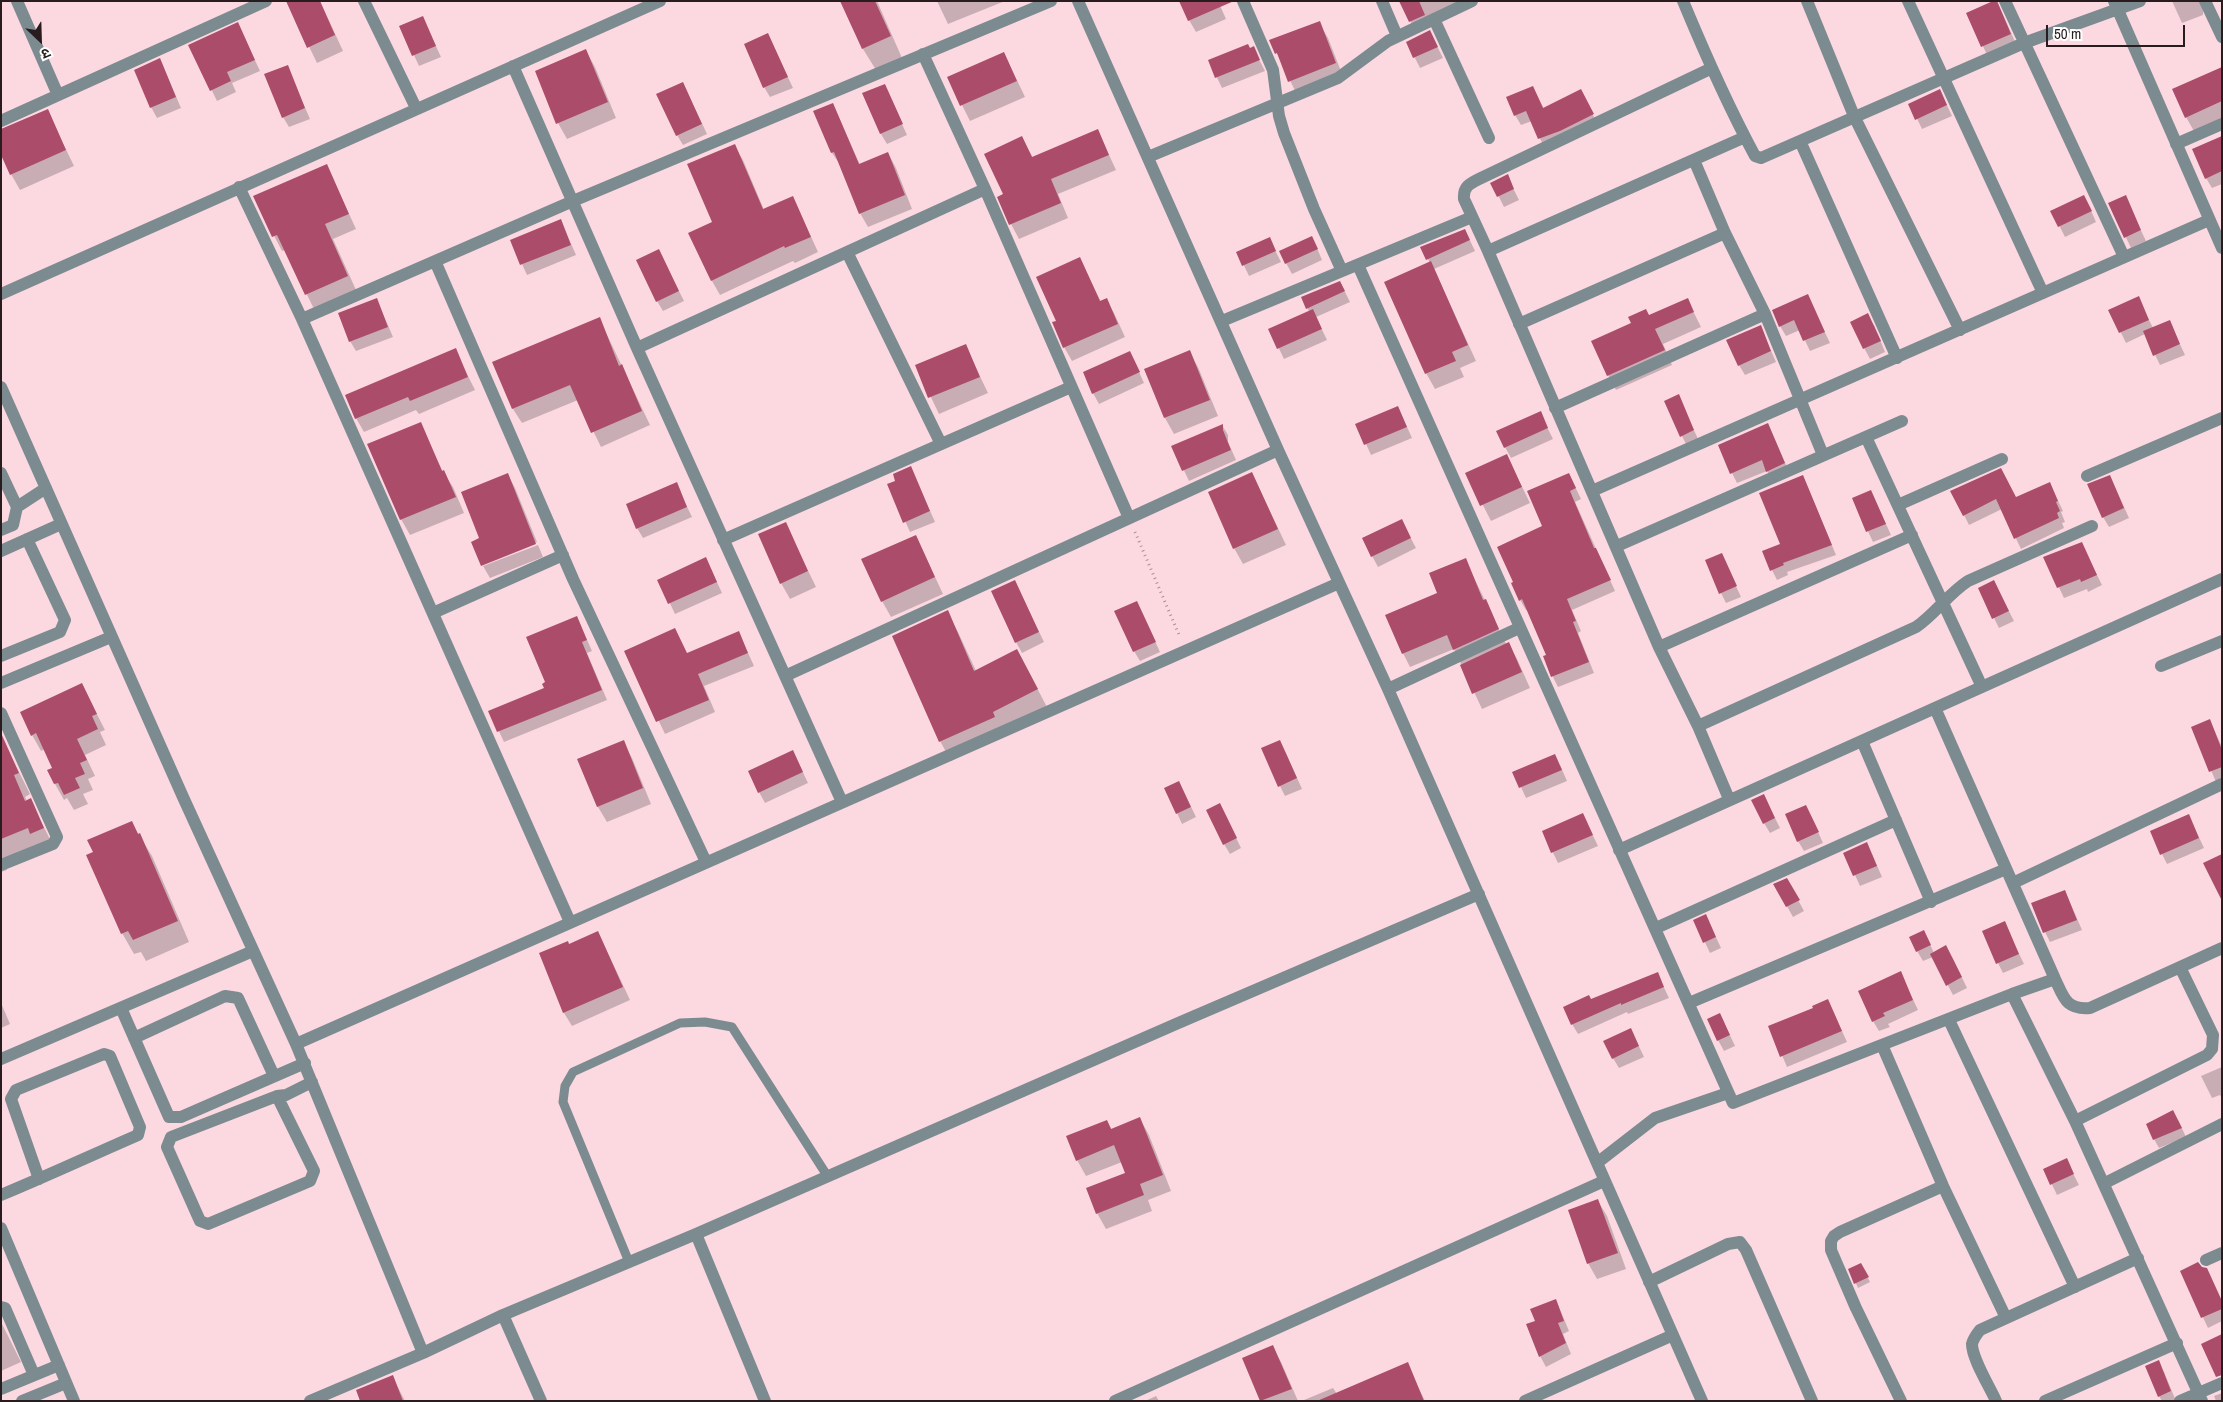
<!DOCTYPE html>
<html>
<head>
<meta charset="utf-8">
<style>
	body { margin:0 }
	#map { position:relative; width:2223px; height:1402px; overflow:hidden; background:#fcd9e1; font-family:"Archivo Narrow","Noto Sans Devanagari",sans-serif }
	canvas { display:block }
	.frame { position:absolute; inset:0; border:2px solid #281c1f; pointer-events:none }
	.north { position:absolute; left:15px; top:15px; width:50px; height:50px; -webkit-text-stroke:4px #fff; paint-order:stroke; rotate:156deg; font-size:14px; font-weight:700; line-height:20px; text-align:center; color:#281c1f }
	.north::after { content:''; display:block; margin:auto; width:18px; height:22px; background:#281c1f; clip-path:polygon(50% 0,100% 100%,50% 72%,0 100%) }
	.scale { position:absolute; left:2046px; top:25px; width:139px; height:22px; box-sizing:border-box; border:2px solid #281c1f; border-top:0; padding-left:6px; font-size:15px; line-height:18px; white-space:nowrap; color:#281c1f; -webkit-text-stroke:4px #fff; paint-order:stroke }
</style>
</head>
<body>
<div id="map">
<canvas width="2223" height="1402"></canvas>
<div class="frame"></div>
<div class="north">उ</div>
<div class="scale">50 m</div>
</div>
<script>
const g = document.querySelector('canvas').getContext('2d');
g.lineJoin = 'round';
function fillPath(path, color) { g.fillStyle = color; g.fill(path, 'evenodd'); }
function trace(path, color, width, dash) { g.strokeStyle = color; g.lineWidth = width; g.lineCap = dash ? 'butt' : 'round'; g.setLineDash(dash || []); g.stroke(path); }
fillPath(new Path2D(`
	M287,1h33l23,50 -26,12z
	M842,1h35l25,57 -26,12 -13,-21z
	M937,1h68l-57,23z
	M1218,1l8,18 -30,13 -7,-12z
	M1400,1h66l-50,31z
	M1997,1l19,43 -28,13 -20,-43z
	M2172,1h29l2,7v7l-21,8z
	M423,18l18,39 -22,9 -18,-39z
	M1319,23l9,15 16,41 -46,18 -27,-56z
	M238,24l22,47 -28,12 4,9 -19,9 -27,-55z
	M768,35l25,53 -23,9 -6,-10z
	M1407,42h28l8,16 -23,10z
	M1253,48l12,23 -43,17 -13,-27z
	M586,51l9,16 21,51 -49,21 -9,-16z
	M1004,53l21,44 -55,24 -22,-44z
	M160,59l21,49 -24,10 -6,-11z
	M287,66l23,53 -21,8 -6,-10z
	M2222,69v52l-27,12 -9,-16z
	M683,83l24,51 -24,11 -6,-10z
	M884,85l23,50 -20,9 -6,-10z
	M1533,87l11,22 42,-8 12,24 -53,24 -13,-28 -11,4 -6,-10z
	M1945,101l7,15 -30,13 -12,-25z
	M833,104l27,61 28,-12 8,15 16,41 -44,18 -8,-14 -19,-47 -9,-13z
	M47,110l27,56 -54,24 -9,-16z
	M1098,131l18,39 -58,24 10,24 -49,21 -8,-15 -6,-29 17,-57 11,20z
	M2222,137v47l-10,4 -6,-10z
	M734,145l9,15 21,50 29,-13 25,55 -23,11 -2,-2 -73,34 -8,-14 2,-59z
	M327,166l29,63 -23,10 23,51 -42,19 -29,-59 -3,1 -28,-54z
	M1507,176l12,24 -15,7 -12,-24z
	M2125,197l21,44 -15,7 -21,-44z
	M2089,206l7,16 -31,15 -13,-26z
	M561,221l15,34 -49,20 -16,-35z
	M1465,230l10,21 -41,18 42,92 -16,7 4,9 -29,12 -9,-16 4,-110 -8,-15z
	M1269,238l12,24 -32,14 -11,-23z
	M1317,248l5,12 -30,14 -6,-11z
	M659,251l25,50 -21,10 -6,-10z
	M1080,259l21,43 5,-2 8,13 11,24 -53,24 -8,-14 -6,-26z
	M1340,282l10,20 -34,15 11,23 -43,19 -14,-29 40,-18 -3,-4z
	M1807,295l23,48 -20,8 -10,-21 -14,6 -6,-10z
	M2138,298l15,30 16,-7 16,34 -25,10 -15,-31 -19,9 -16,-33z
	M1687,299l14,28 -38,17 9,21 -56,25 -8,-15 41,-59z
	M377,300l16,37 -37,14 -6,-10z
	M599,318l51,107 -49,22 -23,-47 -56,23 -9,-14 -19,-46z
	M1851,323l23,2 11,27 -15,7z
	M1760,326l16,36 -31,13 -6,-10z
	M965,345l23,48 -49,21 -23,-48z
	M455,350l20,40 -56,24 -3,-4 -52,22 -8,-14z
	M1189,352l9,15 20,49 -44,18 -9,-16 -20,-49z
	M1135,363l9,20 -45,21 -6,-11z
	M1678,396l21,45 -12,5 -5,-10z
	M1398,407l14,31 -41,17 -14,-31z
	M1540,413l13,26 -42,19 -6,-11z
	M420,423l23,49 10,15 11,26 -54,22 -9,-16z
	M1768,424l22,50 -17,7 -6,-10 -30,12 -5,-10z
	M1222,425l6,10v7l8,18 -47,21 -16,-34z
	M1507,456l23,47 -39,18 -24,-47z
	M911,468l24,54 -25,10 -21,-47 8,-4z
	M1252,473l34,72 -43,19 -9,-16z
	M1569,474l12,25 -6,3 40,89 -43,19 9,21 -3,2 16,40 -36,14 -5,-10 -8,-20 2,-1 -20,-46h-1l-6,-10 24,-74z
	M508,475l7,13 22,54 -55,22 -1,-25z
	M1803,476l33,79 -49,17 1,3 -11,5 -14,-28 19,-8z
	M676,484l16,33 -49,21 -6,-10z
	M2050,484l13,27 -2,1 4,10 -3,1 2,5 -43,21 -19,-40 -33,16 -17,-34 64,7z
	M2115,487l14,31 -20,9 -6,-10z
	M1871,491l20,44 -18,7 -20,-43z
	M785,523l31,64 -26,12 -9,-16z
	M1407,531l9,17 -38,19 -15,-28z
	M916,536l27,58 -52,23 -9,-16z
	M2081,543l21,42 -14,7 -1,-3 -23,9 -19,-40z
	M538,545l5,12 -53,21 -7,-12z
	M1721,554l20,43 -15,6 -5,-10z
	M1465,559l41,85 2,-1 9,16 13,29 -48,21 -28,-60 -44,18 -7,-14 36,-59z
	M711,569l11,24 -47,21 -16,-34z
	M1020,592l24,50 -22,11 -6,-11z
	M1999,592l15,29 -15,7 -5,-10z
	M1137,602l23,50 -20,9 -6,-10z
	M947,612l11,20 18,39 41,-21 31,59 -97,52 -11,-20z
	M577,617l15,34 -5,2 20,47 -103,42 -14,-30 55,-23z
	M739,633l15,33 -50,20 11,26 -50,22 -39,-82 61,2z
	M82,685l23,45 -5,2 6,13 -21,10 10,21 -7,3 5,11 -10,4 5,10 -14,6 -7,-12 -3,2 -9,-16 -6,-13 5,-3 -9,-19 -4,2 -9,-16z
	M2210,721l12,26v33l-6,2 -23,-54z
	M623,742l9,16 19,46 -44,18 -9,-15 -19,-47z
	M6,746l24,48 -5,3 2,4 3,-1 25,49 -51,15 3,6 -6,2v-124z
	M1285,751l17,38 -17,7 -5,-10z
	M798,762l10,21 -43,20 -6,-11z
	M1560,765l7,16 -41,17 -12,-26z
	M1179,782l17,35 -14,7 -5,-11z
	M1769,806l11,22 -10,5 -6,-10z
	M1225,815l16,33 -11,6 -6,-10z
	M1583,815l15,31 -40,17 -15,-31z
	M1811,816l12,27 -19,8 -6,-10z
	M2189,816l15,32 -37,16 -5,-10z
	M131,822l21,34 37,86 -43,19 -5,-9 -7,2 -12,-21 -28,-80z
	M1845,853l27,1 10,23 -22,9z
	M1787,879l17,32 -11,6 -18,-32z
	M2065,891l17,39 -32,12 -5,-10z
	M1706,916l15,32 -11,5 -15,-32z
	M2004,923l20,41 -21,9 -5,-10z
	M598,932l32,68 -58,26 -8,-13 -24,-59 29,-9z
	M1929,942l5,11 18,4 15,31 -14,7 -20,-38 -10,4 -6,-10z
	M1900,972l18,38 -30,14 2,3 -11,4 -6,-10z
	M1657,973l12,25 -41,16 -1,-2 -49,22 -6,-10 19,-24z
	M1,1003l9,21 -9,4z
	M1833,1011l14,31 -60,25 -17,-40z
	M1720,1014l15,32 -11,5 -6,-11z
	M1636,1040l8,17 -25,11 -6,-10z
	M2222,1067v31l-2,-3 -8,3 -11,-22z
	M1140,1119l9,16 22,56 -23,9 4,11 -46,18 -9,-16 29,-40 -4,-11 -36,14 -9,-16 30,-39 5,9z
	M2178,1120l8,17 -27,11 -5,-9z
	M2066,1160l13,25 -22,10 -12,-25z
	M1598,1201l9,15 19,53 -29,10 -9,-16z
	M1861,1264l9,18 -12,6 -8,-18z
	M2181,1271l41,30v20l-14,7z
	M1556,1300l13,31 -6,3 8,20 -25,13 -6,-11 -4,-34z
	M1,1322l20,40 -20,9z
	M1272,1346l9,16 17,39h-36l-19,-42z
	M2158,1362l6,10 12,29h-14l-3,-5z
	M1407,1364l18,37 -121,-1 29,-12 4,6z
	M392,1376l13,25h-43z
	M2222,1393v8h-6l-2,-5z
	M1156,1396l3,5h-14z`), '#0003');
fillPath(new Path2D(`
	M286,1h34l15,34 -28,13z
	M840,1h35l16,35 -29,13z
	M1179,1h55l-46,20z
	M1399,1h20l6,14 -16,7z
	M1993,1h4l14,33 -30,13 -15,-34z
	M423,16l13,30 -24,10 -13,-30z
	M1320,21l16,42 -48,19 -11,-29 -2,1 -6,-14z
	M238,22l17,38 -28,12 4,9 -21,10 -22,-46z
	M1430,30l8,17 -25,11 -7,-16z
	M768,33l20,44 -25,11 -19,-44z
	M1248,44l2,4 4,-2 6,14 -45,18 -7,-18z
	M586,49l22,53 -52,22 -21,-53z
	M1004,52l13,29 -57,25 -13,-29z
	M160,58l16,39 -26,11 -16,-38z
	M288,65l17,43 -23,10 -18,-44z
	M2222,67v34l-37,17 -13,-29z
	M683,82l19,42 -26,12 -20,-42z
	M885,84l18,40 -23,10 -18,-41z
	M1533,86l10,22 38,-19 13,25 -34,17 -22,8 -12,-28 -12,5 -8,-19z
	M1940,89l7,16 -32,15 -7,-16z
	M833,103l26,61 29,-12 17,43 -46,19 -25,-62 -3,1 -18,-42z
	M48,109l18,41 -56,25 -9,-20v-26z
	M1098,129l11,26 -58,24 10,24 -52,22 -12,-28 6,-3 -19,-40 38,-18 10,21z
	M2222,136v35l-17,8 -13,-30z
	M735,144l28,65 30,-13 18,41 -26,11 -1,-2 -73,35 -23,-48 24,-11 -25,-58z
	M327,164l22,50 -24,10 23,52 -43,19 -28,-60 -5,2 -19,-41z
	M1508,174l6,15 -17,8 -7,-14z
	M2084,195l8,16 -34,16 -8,-16z
	M2126,195l15,35 -17,8 -16,-35z
	M561,219l10,26 -51,20 -10,-25z
	M1465,229l5,11 -44,20 -6,-13z
	M1312,236l6,13 -33,15 -6,-13z
	M1270,237l6,14 -34,15 -6,-14z
	M659,249l20,42 -23,11 -20,-42z
	M1080,257l20,44 7,-3 11,26 -55,24 -11,-26 4,-1 -20,-44z
	M1431,261l37,84 -16,7 4,9 -31,13 -41,-92z
	M1340,281l5,10 -39,18 -5,-12z
	M1808,294l17,38 -22,9 -9,-21 -15,7 -7,-17z
	M2139,296l10,24 -30,13 -11,-23z
	M377,298l11,29 -39,15 -11,-29z
	M1688,298l6,14 -39,17 10,21 -58,26 -16,-35 40,-18 -3,-6 18,-8 3,6z
	M1313,309l9,20 -45,20 -9,-20z
	M1868,313l13,28 -18,8 -13,-27z
	M600,317l19,49 3,-2 20,47 -51,22 -21,-48 -58,24 -20,-47z
	M2170,320l10,24 -27,12 -10,-25z
	M1761,325l10,26 -33,15 -12,-26z
	M966,344l14,33 -52,21 -13,-33z
	M456,348l12,29 -58,24 -2,-4 -53,22 -10,-24z
	M1190,350l20,50 -46,18 -20,-49z
	M1130,351l10,21 -48,22 -9,-22z
	M1679,394l15,36 -14,7 -16,-36z
	M1398,406l9,21 -43,18 -9,-21z
	M1541,411l7,17 -44,20 -8,-17z
	M421,422l21,49 2,-1 12,27 -56,23 -33,-76z
	M1768,423l17,40 -19,9 -4,-12 -32,14 -12,-29z
	M1223,424v6l8,20 -49,21 -11,-25z
	M1507,454l15,33 -42,19 -15,-33z
	M911,466l19,45 -27,12 -16,-39 8,-3 -2,-7z
	M2001,468l15,29 34,-15 8,19 -2,1 4,9 -3,2 2,5 -45,21 -18,-40 -33,17 -13,-25z
	M1252,472l26,57 -45,20 -25,-57z
	M508,473l28,71 -55,22 -10,-24 8,-4 -18,-46z
	M1569,473l7,15 -6,3 24,57h2l15,32 -44,19 9,22 -3,1 16,40 -38,15 -8,-21 3,-1 -24,-56 -3,2 -8,-18 2,-1 -16,-35 45,-21 -15,-35z
	M1803,475l29,70 -49,18 1,2 -14,6 -8,-20 18,-7 -21,-51z
	M2110,475l14,33 -22,10 -15,-34z
	M677,482l10,25 -51,22 -10,-25z
	M1871,490l15,34 -20,8 -14,-34z
	M1402,519l9,19 -40,19 -9,-19z
	M786,522l22,49 -28,13 -22,-50z
	M916,535l19,42 -54,25 -20,-43z
	M2082,542l15,33 -16,7 -1,-3 -23,9 -14,-31z
	M1722,553l15,33 -18,8 -14,-34z
	M706,557l11,25 -49,22 -11,-24z
	M1466,558l17,42 3,-1 13,30 -46,21 -6,-15 -45,19 -17,-39 52,-22 -8,-20z
	M1015,580l24,52 -24,11 -24,-52z
	M1994,580l15,31 -17,8 -14,-31z
	M1137,601l19,41 -23,10 -19,-41z
	M948,610l26,61 43,-22 21,40 -45,23 2,5 -56,25 -47,-106z
	M577,616l10,24 -5,2 20,48 -105,42 -9,-21 56,-23 -2,-4 3,-2 -19,-45z
	M675,628l12,25 52,-22 9,22 -50,21 11,26 -53,22 -32,-71z
	M1509,642l13,30 -50,22 -12,-29z
	M82,683l15,31 -5,2 6,13 -21,10 10,21 -7,3 5,11 -10,4 5,10 -16,7 -6,-12 -4,1 -7,-14 5,-2 -16,-35 -5,3 -11,-24z
	M2210,719l12,31v17l-13,5 -18,-45z
	M1,733l18,40 -5,2 11,26 6,-3 13,30 -14,6 -2,-6 -27,11z
	M624,740l19,48 -46,19 -20,-48z
	M1280,740l17,38 -19,9 -17,-39z
	M793,750l10,22 -45,21 -10,-22z
	M1555,754l7,16 -43,18 -7,-16z
	M1179,781l12,26 -15,7 -12,-26z
	M1764,794l11,24 -12,6 -12,-24z
	M1220,803l17,35 -14,7 -17,-35z
	M1806,805l13,27 -22,10 -12,-28z
	M1583,813l10,22 -42,18 -9,-22z
	M2189,814l10,24 -39,17 -10,-24z
	M132,821l6,13 2,-1 38,88 -45,19 -5,-9 -7,3 -35,-79 7,-3 -6,-12z
	M1867,842l10,24 -24,10 -10,-23z
	M2222,854v47l-19,-38z
	M1787,878l13,22 -14,7 -13,-23z
	M2065,890l12,30 -34,13 -12,-30z
	M1706,914l10,23 -13,6 -10,-23z
	M2005,921l14,33 -23,10 -14,-33z
	M1924,930l7,15 -15,7 -7,-15z
	M598,931l25,56 -60,26 -24,-60 29,-12 1,3z
	M1946,945l16,32 -16,9 -16,-32z
	M1901,971l12,29 -30,13 2,3 -13,6 -14,-31z
	M1658,972l6,15 -43,18v-2l-50,22 -8,-18 26,-12 2,4z
	M1828,999l14,32 -62,26 -12,-31 45,-18 -1,-2z
	M1720,1013l10,22 -13,6 -10,-22z
	M1631,1028l8,18 -27,13 -9,-18z
	M2173,1110l9,18 -29,12 -7,-16z
	M1140,1117l23,58 -23,9 4,11 -48,19 -10,-26 39,-15 -11,-28 -38,16 -10,-25 41,-16 4,9z
	M2067,1158l7,16 -24,11 -7,-16z
	M1598,1199l20,54 -31,11 -19,-54z
	M2198,1262l4,5 5,1 15,33v8l-21,9 -21,-47z
	M1861,1263l8,14 -15,7 -6,-15z
	M1556,1299l8,22 -6,2 8,20 -27,14 -13,-33 9,-3 -5,-12z
	M2222,1334v41l-6,2 -15,-33z
	M1273,1345l19,44 -32,12 -18,-43z
	M2159,1360l12,31 -13,6 -13,-31z
	M1408,1362l16,39h-107z
	M393,1375l10,26h-43l-4,-11z`), '#ac4c6b');
trace(new Path2D(`
	M1135,532l45,105`), '#a78d93', 3, [1, 4]);
trace(new Path2D(`
	M629,1262l-66,-160 2,-16 8,-14 107,-49 25,-1 27,5 96,150`), '#7c8b8f', 9);
trace(new Path2D(`
	M17,1l41,94
	M364,1l52,107
	M1078,1l200,449 110,239 314,712
	M1243,1l30,69 6,46 5,17 30,76 28,62
	M1382,1l15,35
	M1683,1c22,53 45,105 72,155l6,2 263,-115 116,-42
	M1807,1l47,115 106,214
	M1908,1l135,292
	M2005,1l119,256
	M2114,1l108,247
	M2205,1l17,36
	M1434,19l55,119
	M923,54l62,135 144,329
	M513,66l124,282 205,454
	M1712,68l-233,111c-10,5 -16,8 -15,20l24,52 171,396 39,79 31,73
	M1,121l265,-120
	M1800,141l97,217
	M2176,144l46,-20
	M1148,157l190,-79 50,-37 84,-40
	M1694,160l31,73 40,81 58,141
	M239,187l63,132 268,603
	M1488,251l257,-114
	M847,252l94,192
	M435,261l138,318 133,283
	M1358,265l375,838 279,-109 43,-15
	M1,294l659,-293
	M302,319l271,-118 478,-200
	M1222,321l250,-104
	M1519,324l206,-91
	M637,348l348,-159
	M1,387l182,410 113,247 127,309
	M1555,408l210,-94
	M1866,437l116,250
	M1,473l16,34 -4,18 -12,5
	M2087,476l135,-58
	M1592,491l617,-271
	M1898,505l104,-46
	M17,507l29,-19
	M723,540l348,-153
	M1617,546l285,-125
	M1,551l60,-27
	M433,613l130,-58
	M1659,647l253,-112
	M1,656l59,-24 5,-12 -38,-81
	M2161,666l61,-25
	M785,676l493,-226
	M1,683l110,-46
	M1388,689l131,-61
	M1935,708l120,271c9,19 11,31 35,29l132,-60
	M1,713l56,124 -4,7 -52,21
	M1698,726l218,-99c19,-13 32,-33 52,-46l124,-55
	M1862,741l69,161
	M1619,850l603,-271
	M2013,883l209,-99
	M1656,928l240,-108
	M2012,994l63,127 127,280
	M1689,1003l317,-134
	M121,1008l48,109h12l124,-54
	M1949,1020l126,267
	M134,1038l91,-42 13,2 36,78
	M296,1044l1043,-461
	M1882,1045l61,141 63,132
	M1,1059l252,-108
	M277,1096l37,75 -4,10 -102,43 -8,-3 -33,-74 4,-10 106,-41 9,-1 26,-13
	M2075,1121l132,-66 5,-6 1,-14 -33,-68
	M1597,1163l58,-45 73,-25
	M2105,1183l117,-59
	M1,1195c46,-19 91,-40 137,-60l2,-8 -30,-71 -6,-2 -88,36 -5,9 28,80
	M1,1228l73,173
	M696,1234l69,167
	M2206,1260l16,-7
	M1649,1282l79,-38 12,-2 6,8 66,151
	M1,1307l4,1 29,67
	M503,1315l38,86
	M1,1389l58,-24
	M22,1401l44,-18
	M310,1401l113,-48 80,-38 193,-81 480,-210 303,-130
	M1115,1401l489,-220
	M1525,1401l148,-66
	M1901,1401l-45,-93 -25,-58v-9l3,-5 6,-4 103,-46
	M1996,1401c-6,-14 -24,-42 -24,-57 1,-5 4,-9 8,-14l158,-72
	M2045,1401l132,-58
	M2180,1401l42,-18`), '#7c8b8f', 12);
</script>
</body>
</html>
